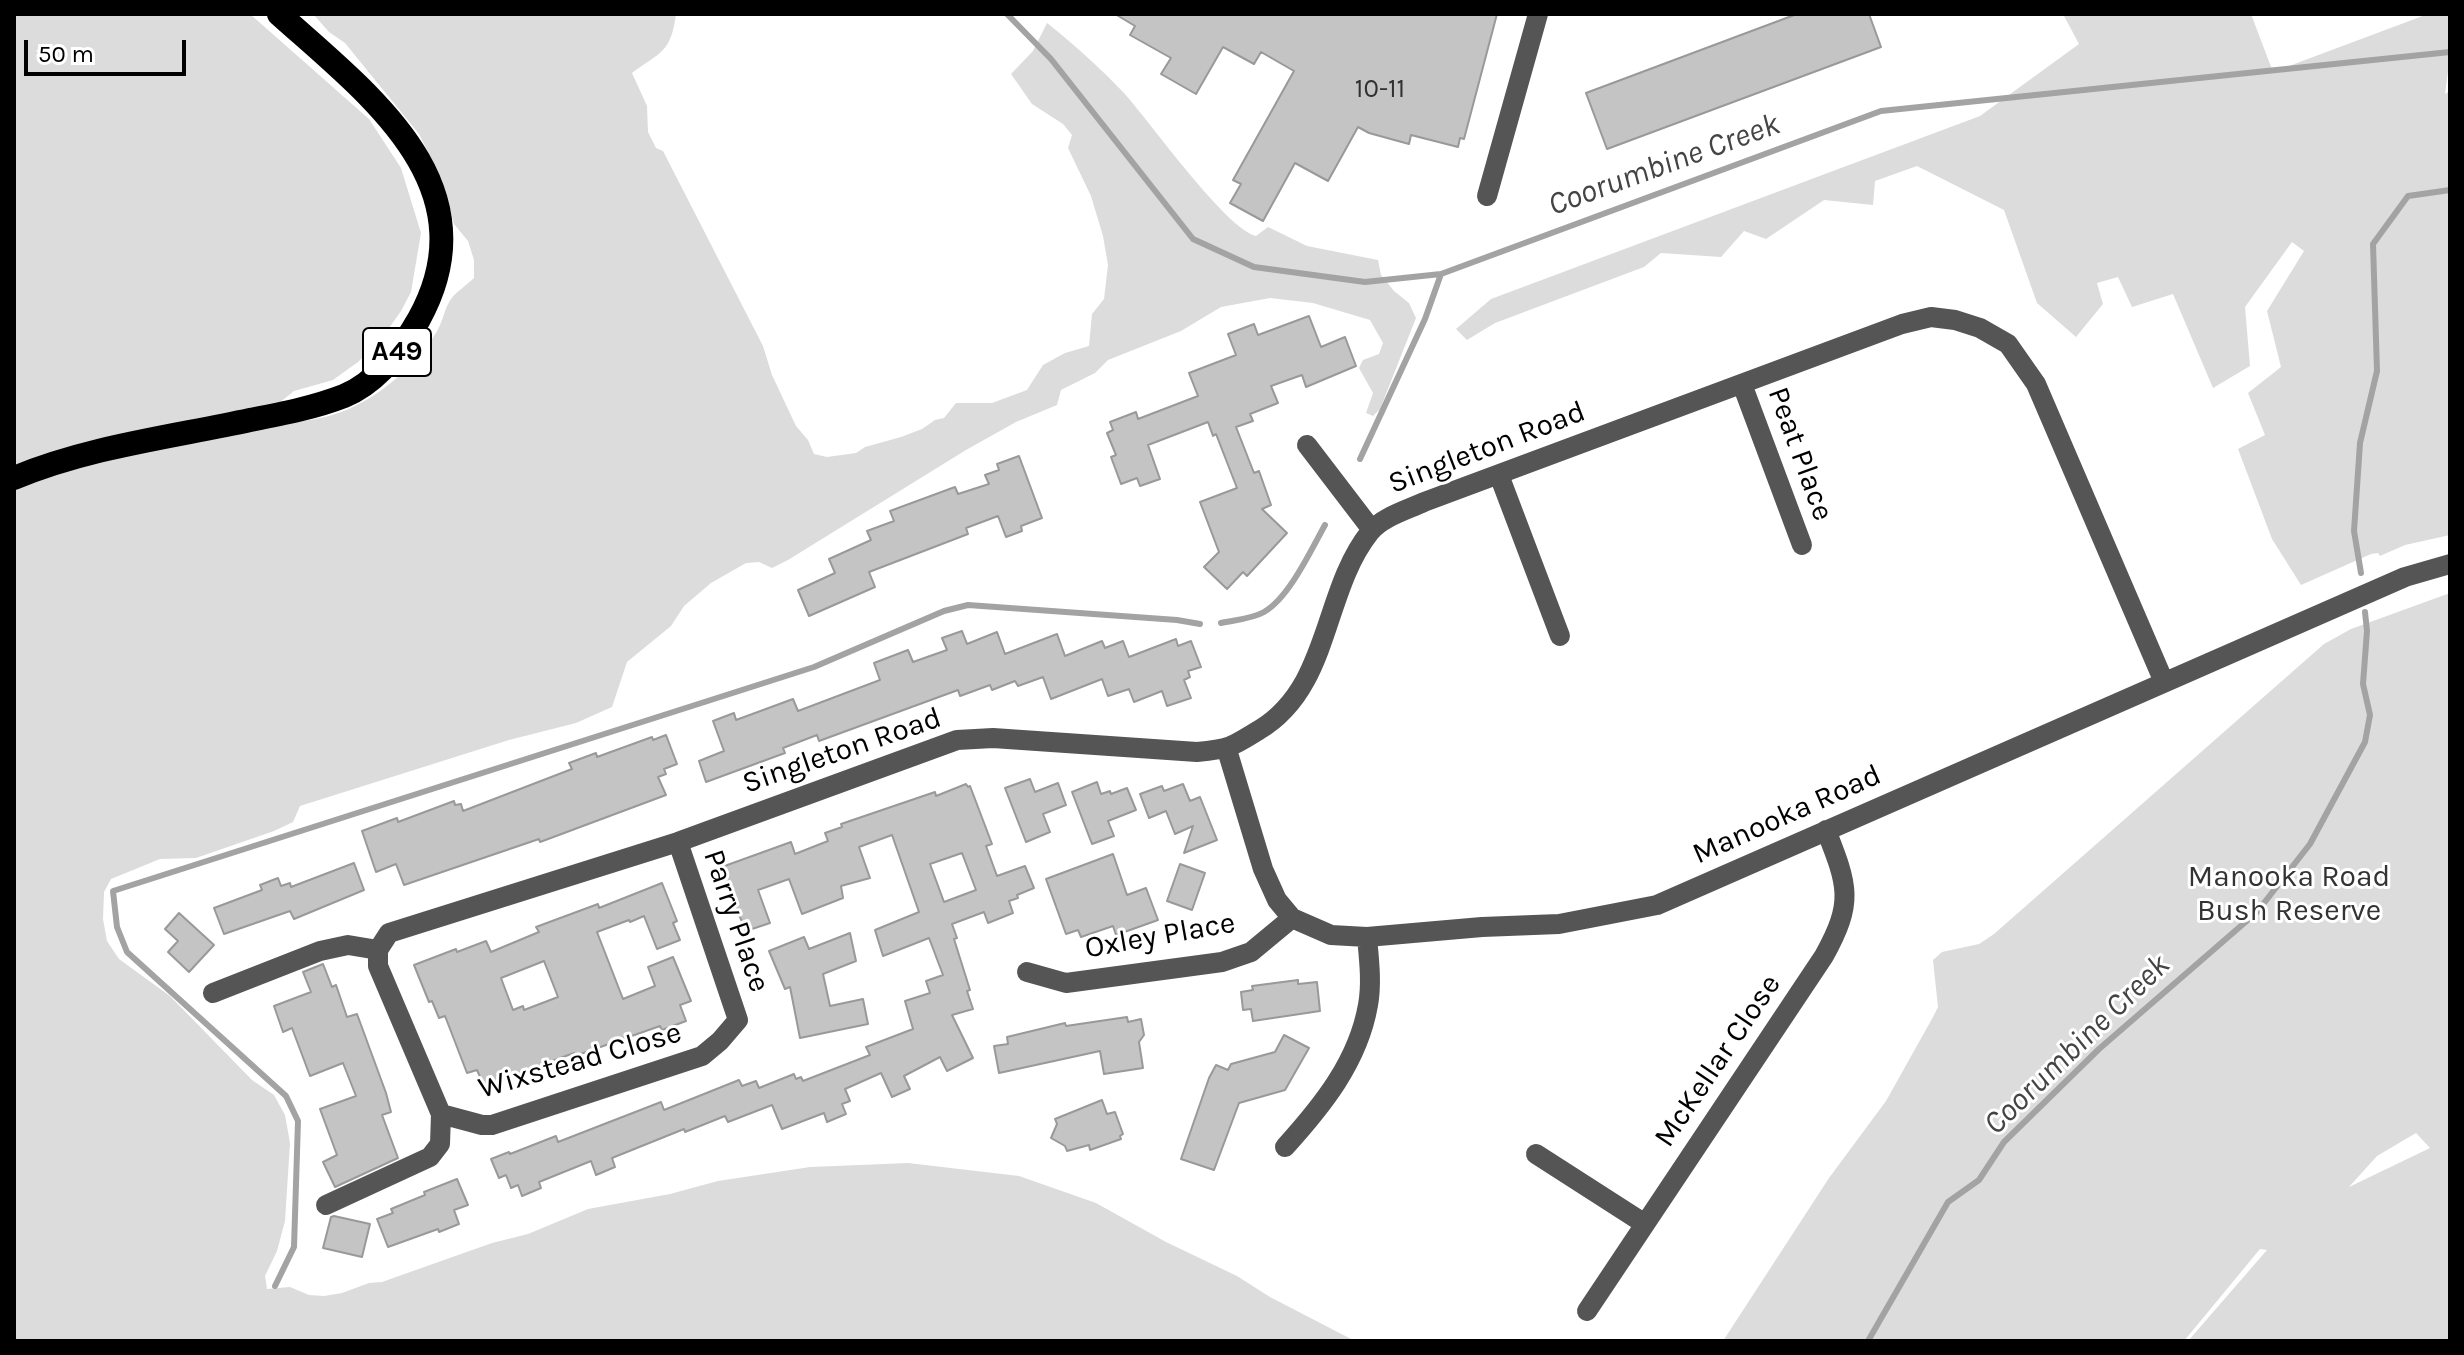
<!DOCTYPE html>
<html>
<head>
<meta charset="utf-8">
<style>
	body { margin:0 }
	#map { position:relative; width:2464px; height:1355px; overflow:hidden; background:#fff; font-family:Karla,sans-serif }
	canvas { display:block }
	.frame { position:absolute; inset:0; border:16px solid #000; pointer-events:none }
	.scale { position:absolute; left:24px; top:40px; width:162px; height:36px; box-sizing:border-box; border:4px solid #000; border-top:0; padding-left:10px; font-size:24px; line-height:28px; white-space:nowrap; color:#000; -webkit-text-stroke:6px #fff; paint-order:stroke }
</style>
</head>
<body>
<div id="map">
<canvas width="2464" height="1355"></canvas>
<div class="frame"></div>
<div class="scale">50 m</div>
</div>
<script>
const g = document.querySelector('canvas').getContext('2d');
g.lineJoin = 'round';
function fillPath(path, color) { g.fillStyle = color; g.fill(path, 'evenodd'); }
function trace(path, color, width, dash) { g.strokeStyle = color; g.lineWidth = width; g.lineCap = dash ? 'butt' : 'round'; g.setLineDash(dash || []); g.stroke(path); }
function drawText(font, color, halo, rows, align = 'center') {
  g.font = font + ' Karla,sans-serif'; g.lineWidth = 6; g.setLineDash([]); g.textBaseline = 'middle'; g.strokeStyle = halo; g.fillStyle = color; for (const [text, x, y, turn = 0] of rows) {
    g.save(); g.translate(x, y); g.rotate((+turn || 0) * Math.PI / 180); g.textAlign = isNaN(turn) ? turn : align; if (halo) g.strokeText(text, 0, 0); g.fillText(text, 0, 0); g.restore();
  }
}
fillPath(new Path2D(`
	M14,14h236l119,105 32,49 20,65 -10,59 -10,19 -21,30 -22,21 -25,18 -39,11 -15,12c15,22 22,19 46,14 44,-10 87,-47 111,-84 7,-11 8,-24 15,-34 6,-8 16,-14 23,-21v-18l-6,-19 -14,-17 -12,-44 -23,-46 -74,-91 -16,-11 -16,-18h363c-5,39 -16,38 -44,59l15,33 1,26 8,16 7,3 100,195 9,29 24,51 12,14 6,14 13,3 29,-4 9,-6 36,-10 21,-8 13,-9 9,-2 12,-15h36l35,-13 16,-25 22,-12 24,-7 3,-32 12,-15 4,-34 -5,-29 -12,-40 -23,-48 4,-13 -9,-11 -31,-20 -21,-30 22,-23 14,-28c28,22 53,45 77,70 26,29 102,136 132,143l12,-9 39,19 71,14 3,15 13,16 15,12 7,15 -36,91 -7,7 -7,-3 7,-20 -14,-25 4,-8 16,-6 4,-11 -13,-23 -57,-17 -43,-5 -49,9 -40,24 -73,29 -13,13 -34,17 -4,15 -41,17 -50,28 -178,110 -16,8 -13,-6 -13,1 -35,20 -27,23 -13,20 -44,36 -15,45 -36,16 -67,17 -209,66 -7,16 -19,9 -78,27 -36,1 -49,20 -7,13 -1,27 4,22 12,18 51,37 82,84 22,15 11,20 5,28 -5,78 -8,30 -12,25 2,13 23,-2 19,8 15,1 18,-3 27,-10 13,-1 110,-39 36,-9 60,-25 82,-15 48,-13 92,-14 98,-4 111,13 77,27 70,39 71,34 33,21 85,44h-1341z
	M2063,14h188l22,58 155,-58h22v42l-5,38 5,-3v444l-45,10 -25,11 -2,-3 -7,1 -70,31 -29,-46 -34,-90 27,-14 -17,-42 33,-26 -14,-56 37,-60 -12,-9 -47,65 5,59 -37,22 -40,-94 -41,13 -14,-30 -21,6 6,21 -27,33 -39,-34 -33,-93 -87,-44 -42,15 -2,24 -49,-5 -58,39 -22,-8 -23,26 -60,-4 -17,14 -149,56 -28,17 -11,-11 35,-30 489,-183 99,-72z
	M2450,593v748h-262l79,-91 -7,-1 -76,92h-461l106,-163 57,-77 47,-84 5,-10 -5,-47 9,-8 37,-8 15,-10 330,-290 27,-15zM2416,1133l14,15 -81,39 28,-31z`), '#dcdcdc');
trace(new Path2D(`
	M1007,14l44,45 142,180 61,28 111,15 76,-8 440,-163 569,-59
	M1360,459l65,-140 16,-45
	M2361,573l-7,-42 6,-88 17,-72 -4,-127 35,-48 42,-6
	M1221,623c13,-3 31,-4 43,-11 25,-14 47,-62 61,-87
	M275,1286l19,-39 4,-126 -12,-25 -159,-144 -10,-25 -4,-36 701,-224 130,-56 24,-6 209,15 23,4
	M1868,1341l80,-139 31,-22 25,-38 95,-93 158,-137 53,-68 55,-102 5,-27 -7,-31 4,-53 -2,-19`), '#a3a3a3', 6);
const building = new Path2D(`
	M1115,14h382l-33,125 -4,-1 -2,9 -47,-12 -2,9 -40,-11 -11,-6 -30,54 -33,-18 -32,58 -33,-18 11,-19 -8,-4 61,-109 -33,-19 -7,12 -31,-17 -27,47 -35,-20 10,-16 -41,-23 5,-9z
	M1797,14h72l12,33 -274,102 -21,-56z
	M1309,316l12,31 24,-10 11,29 -50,21 -4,-12 -31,11 7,17 -28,11 3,7 -17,6 18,46 5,-2 12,34 -9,4 25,24 -40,43 -4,-4 -16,17 -23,-22 15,-15 -19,-50 37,-14 -21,-54 -3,2 -5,-14 -60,23 12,34 -20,7 -3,-8 -16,6 -10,-27 5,-2 -9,-22 6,-3 -3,-8 26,-10 2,7 60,-23 -9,-23 47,-18 -8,-21 26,-10 4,11z
	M1019,456l23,62 -21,8 1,5 -16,6 -8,-21 -32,12 2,6 -99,38 6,15 -66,29 -11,-26 37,-17 -6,-14 42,-19 -4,-9 27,-10 -4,-10 65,-24 3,7 31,-10 -4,-9 14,-5 -2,-6z
	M962,631l5,13 30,-12 8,22 52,-20 8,22 37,-15 3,7 18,-7 6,16 47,-18 2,7 13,-5 10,26 -13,4 2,6 -6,3 7,18 -24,8 -5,-15 -28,11 -5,-13 -21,7 -6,-17 -51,20 -8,-22 -25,9 -3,-5 -23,9 -2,-5 -30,11 -2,-6 -139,51 -2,-6 -34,13 2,5 -79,29 -7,-21 25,-10 -11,-30 21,-8 2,7 57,-21 5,12 82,-31 -6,-17 34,-13 5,12 34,-12 -5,-12z
	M666,735l11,29 -13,5 2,5 -8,3 8,18 -126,47 -1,-3 -135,46 -8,-21 -20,8 -14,-41 35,-13 1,4 56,-21 1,4 6,-1 2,7 109,-42 -3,-6 27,-10 1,4 55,-20 1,3z
	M1030,779l5,13 23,-9 8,22 -23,9 7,18 -24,10 -21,-54z
	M1097,782l4,12 9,-3 1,3 16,-6 9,22 -28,11 6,15 -22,8 -20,-52z
	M966,784l2,3 2,-1 22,58 -6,2 11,30 28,-10 9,22 -17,7 1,3 -9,3 4,12 -25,10 -4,-11 -32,12 5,14 -3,1 16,51 -3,1 6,18 -21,6 21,43 -26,13 -7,-14 -36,19 6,13 -18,8 -11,-24 -36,16 5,12 -8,3 4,10 -19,8 -3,-9 -42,16 -10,-24 -44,17 -3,-6 -40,16 -1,-3 -72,29 3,9 -19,8 -5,-14 -52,21 2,6 -19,8 -4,-11 -7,3 -5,-13 -7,3 -8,-19 18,-7 1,2 46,-18 2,6 103,-40 3,8 75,-30 3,6 14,-5 3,7 35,-14 2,5 5,-2 2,4 67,-26 -4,-8 47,-18 -8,-28 25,-8 -4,-12 17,-6 -14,-37 -46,18 -8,-26 44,-18 -27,-77 -33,12 11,31 -29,8 2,12 -41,16 -13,-35 -31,11 12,33 -24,8 -27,-63 72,-26 4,12 33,-13 -3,-8 17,-6 -1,-3 94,-32 1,4zM962,853l14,37 -32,12 -14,-38z
	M1183,784l7,17 10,-4 17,43 -33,13 9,-27 -18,8 -9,-23 -17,7 -9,-24 22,-8 2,5z
	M1113,854l14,41 19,-7 12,32 -42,15 -3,-9 -32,11 -3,-7 -12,4 -20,-55z
	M354,863l10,27 -70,29 -4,-8 -66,23 -10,-26 48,-18 -2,-5 18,-7 3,8 9,-3 1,4z
	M1180,864l25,9 -13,37 -25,-9z
	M662,883l15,38 -4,2 7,17 -23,9 -13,-33 -14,6 -1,-2 -32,12 26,67 32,-13 -7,-19 25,-10 18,44 -11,4 6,16 -24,9 -2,-4 -85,30 -1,-3 -90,33 -7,-16 -10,3 -22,-57 -6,2 -7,-17 -3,1 -15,-37 42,-16 1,3 29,-11 5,11 48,-20 -3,-5 62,-23 1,4zM544,961l14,36 -34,13 -1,-4 -10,4 -12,-32z
	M179,913l35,32 -25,27 -21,-20 10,-11 -13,-12z
	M850,933l6,28 -33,13 7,32 33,-7 5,25 -68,14 -10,-51 -5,2 -16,-38 35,-14 5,12z
	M323,964l9,23 4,-2 11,32 10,-3 29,79 5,19 -9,3 16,43 -63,29 -12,-25 14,-7 -17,-46 36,-13 -13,-33 -33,13 -18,-48 -9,4 -9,-26 37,-14 -8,-20z
	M1298,980v4l19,-2 3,29 -67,10 -2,-12 -8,1 -2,-18 12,-2 -1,-4z
	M1127,1017l1,5 13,-3 3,16 -5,7 4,26 -39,6 -4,-23 -101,22 -5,-27 14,-2 -1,-7 58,-14 1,3z
	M1284,1035l25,13 -24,42 -46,13 -25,67 -33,-11 28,-81 7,-13 12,5 3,-6 44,-12z
	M1102,1100l5,14 8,-2 8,22 -3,2 1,3 -31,11 -1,-5 -22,6 -2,-5 -14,-8 6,-14 -2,-5z
	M457,1179l11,26 -14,5 5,14 -20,8 -1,-3 -50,18 -11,-28 16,-6 -2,-4 34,-14 -1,-3z
	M334,1216l36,8 -8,33 -39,-9 8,-31z`);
fillPath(building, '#c4c4c4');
trace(building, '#999', 2);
trace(new Path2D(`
	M1487,196l51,-182
	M1742,384l60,161
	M1307,445l65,85
	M1499,475l61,161
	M1227,750l36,119 14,31 15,18 39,17 36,2 115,-10 77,-3 98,-19 748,-328 45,-13
	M1027,972l39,11 156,-21 29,-10 41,-34
	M213,993l107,-42 28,-6 30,5
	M441,1114l41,11h10l210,-69 18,-15 18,-21 -60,-178
	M1285,1147c37,-41 73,-85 83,-142 4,-22 1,-46 -1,-68
	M1536,1154l109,70
	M326,1205l104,-48 10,-13 1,-30 -63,-148v-16l11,-17 289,-91 279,-102 36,-2 204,14c32,-3 35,-5 62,-22 72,-43 63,-138 111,-198 12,-15 37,-22 54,-30l478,-178 29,-7 24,3 25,8 28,16 28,40 128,298
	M1587,1311l237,-355c30,-54 24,-70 2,-126`), '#555', 20);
trace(new Path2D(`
	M14,478c74,-31 157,-41 236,-58 31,-6 63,-12 94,-24 32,-13 58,-47 75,-77 74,-134 -51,-225 -140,-305`), '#000', 24);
drawText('26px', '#313131', null, [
	["10-11",1380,90]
]);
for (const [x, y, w] of [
	[397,352,68]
]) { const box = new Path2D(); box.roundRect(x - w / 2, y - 24, w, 48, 6); g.fillStyle = '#fff'; g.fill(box); trace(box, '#000', 2); }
drawText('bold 28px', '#000', null, [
	["A49",397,352]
]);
drawText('30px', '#000', '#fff', [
	["Singleton Road",1487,448,-21],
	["Peat Place",1800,454,70],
	["Singleton Road",842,751,-19],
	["Manooka Road",1787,815,-24],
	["Parry Place",736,921,71],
	["Oxley Place",1160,936,-10],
	["Wixstead Close",580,1061,-16],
	["McKellar Close",1718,1061,-56]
]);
drawText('30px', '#333', '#fff', [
	["Manooka Road",2289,877],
	["Bush Reserve",2289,911]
]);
drawText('italic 32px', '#444', '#fff', [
	["Coorumbine Creek",1664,165,-20],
	["Coorumbine Creek",2077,1045,-44]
]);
</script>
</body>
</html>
